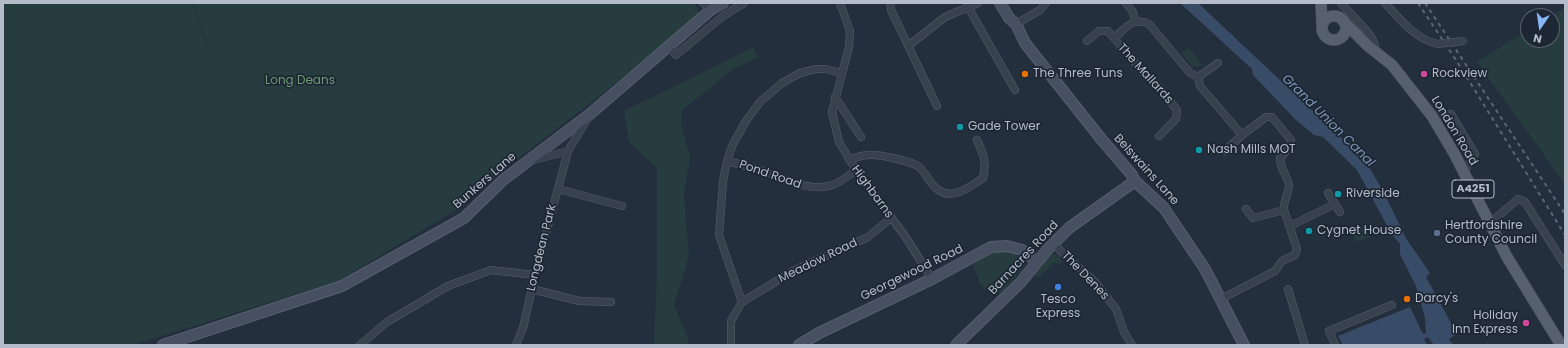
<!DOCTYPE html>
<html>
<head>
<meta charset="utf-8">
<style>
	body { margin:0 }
	#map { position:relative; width:1568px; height:348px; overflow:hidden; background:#242f3e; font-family:Poppins,sans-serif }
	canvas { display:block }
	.frame { position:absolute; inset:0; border:4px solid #b4bcc9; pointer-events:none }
	.north { position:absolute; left:1520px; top:8px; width:40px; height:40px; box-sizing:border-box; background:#1d2633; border:1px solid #59626f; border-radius:50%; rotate:193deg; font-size:11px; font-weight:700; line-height:16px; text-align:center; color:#b4bcc9 }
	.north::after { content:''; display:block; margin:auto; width:14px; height:18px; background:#8ab4f8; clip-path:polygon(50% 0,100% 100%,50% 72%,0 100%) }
</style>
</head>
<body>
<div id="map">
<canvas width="1568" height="348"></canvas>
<div class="frame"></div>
<div class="north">N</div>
</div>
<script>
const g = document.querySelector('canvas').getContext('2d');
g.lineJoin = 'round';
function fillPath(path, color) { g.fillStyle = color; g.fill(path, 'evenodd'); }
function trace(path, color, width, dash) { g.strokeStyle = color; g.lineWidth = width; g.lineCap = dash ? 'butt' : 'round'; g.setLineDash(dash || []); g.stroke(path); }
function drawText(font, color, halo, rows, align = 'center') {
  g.font = font + ' Poppins,sans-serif'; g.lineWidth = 3.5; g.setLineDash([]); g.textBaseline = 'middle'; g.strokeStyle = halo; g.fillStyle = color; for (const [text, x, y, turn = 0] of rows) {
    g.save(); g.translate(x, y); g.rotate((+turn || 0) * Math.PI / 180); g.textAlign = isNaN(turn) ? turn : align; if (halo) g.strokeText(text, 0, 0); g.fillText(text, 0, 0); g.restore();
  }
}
fillPath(new Path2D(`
	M3,3h189l27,77 -26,-77h501l3,4 2,6 -20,19 -77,62 -99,76 -44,38 -121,73 -205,64h-130z
	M1565,7v177l-88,-122 51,-32v10h24v-24h-1z
	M753,47l5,10 -23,11 -53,42 -1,15 9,32 -6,37 5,62 -15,49 14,33 1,7h-35l3,-73v-104l-28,-26 -5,-31z
	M1188,47l15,18v1l-10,1 -12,-14z
	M1365,225l5,12 -14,5 -6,-12z
	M994,251l18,1 13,9v4l-22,26 -10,5 -13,-12 -7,-20z
	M1052,254h5l5,6 -1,4 -7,-1 -16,15 -4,-4z`), '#263c3f');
fillPath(new Path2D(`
	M1180,3h18l167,157 18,31 24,49 23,33 -4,4 31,57 -8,5 4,6h-19l-6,-8 -4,2 3,6h-84l-5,-9 72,-29 13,27 3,-1 -1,-15 -6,-22 -3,-10 -16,-32v-10l-9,-11 -34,-63 -34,-33 -9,-2 -18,-15 -43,-45 -1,-6z`), '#394c67');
const street = new Path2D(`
	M703,3l9,6
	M840,3l10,28 -1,16 -17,65 7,30 17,28 49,66 27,43
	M890,3l1,7 46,96
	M1126,3l7,9 2,9
	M1341,3c11,14 35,31 35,49
	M1385,3c15,17 30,35 52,41
	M968,7l47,83
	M1016,24l24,-14 6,-7
	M1114,38c12,-10 19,-22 35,-14l41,49 8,4 2,9 42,49
	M1087,41l12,-10h9l39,46 11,9 19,24 -1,9 -17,17
	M669,46l7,9 47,-39 21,-13
	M908,46l37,-29 33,-14
	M1198,77l20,-14
	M835,97l26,40
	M1432,116l19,-2 24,40 -11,18
	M849,160c7,-3 13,-5 21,-5 10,-1 39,6 48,11 7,6 11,16 18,22 15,14 34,-1 47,-10 4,-15 0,-25 -6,-38
	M530,161l38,-10
	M727,161c12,3 24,6 36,10 22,8 42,20 66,15 10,-2 19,-10 27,-16
	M558,189l64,17
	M1328,193l12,19
	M1246,209l7,9 31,-8
	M1490,223l28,-24 7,3 40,63
	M1290,226l45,-22
	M1053,244l42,38 21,27 8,23 8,13
	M532,289l47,12 32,1
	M1288,289l17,56
	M1221,299l54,-28 7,-10 13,-6 2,-6 -13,-39c-1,-9 5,-17 5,-25 -2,-10 -9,-16 -9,-27l10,-11 1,-7 -19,-23h-6l-24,18 -17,16
	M742,302l53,-32 73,-33 23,-19
	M360,345l27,-23 61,-36 43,-16 44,5
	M516,345l7,-17 12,-53 33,-124 20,-33
	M731,345v-24l11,-19 -23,-67 4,-54 4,-20 6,-17 13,-23 14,-19 22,-19 18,-10 16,-4h10l15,4
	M1335,345l-6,-14 63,-26`);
const secondary = new Path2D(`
	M1000,3l9,15 7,6 9,19 77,97 30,35 3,6 29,27 41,61 39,76
	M163,345l179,-59 122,-68 39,-38 87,-66 122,-105 11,-6
	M799,345l20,-12 113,-54 59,-32 16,-1 15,4 15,12
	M956,345l64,-62 28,-34 21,-21 66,-47`);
const primary = new Path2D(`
	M1321,3l1,22
	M1322 28a12 12 0 1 1 24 0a12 12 0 1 1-24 0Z
	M1343,21l25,25 24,19 40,51 23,39 52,102 54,88`);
trace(street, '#565f6c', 8);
trace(secondary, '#565f6c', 12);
trace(primary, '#414a57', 12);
trace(street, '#38414e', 7);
trace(secondary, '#465061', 10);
trace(primary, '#56606e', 11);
trace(new Path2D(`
	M1418,3l38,57 109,175
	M1425,3l140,211`), '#5a6575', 2, [4, 4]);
const streetBridge = new Path2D(`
	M1437,44l27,-3`);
trace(streetBridge, '#565f6c', 8, []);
trace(streetBridge, '#38414e', 7);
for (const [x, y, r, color] of [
	[1025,74,4,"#e8710a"],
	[1424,74,4,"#d1479c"],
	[960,127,4,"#0f9aa8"],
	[1199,150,4,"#0f9aa8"],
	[1338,194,4,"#0f9aa8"],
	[1309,231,4,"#0f9aa8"],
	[1437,233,4,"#5c6f8a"],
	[1058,287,4,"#3f7fe0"],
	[1407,299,4,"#e8710a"],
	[1526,323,4,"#d1479c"]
]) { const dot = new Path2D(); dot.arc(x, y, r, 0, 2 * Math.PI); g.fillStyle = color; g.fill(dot); trace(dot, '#1d2633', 1.5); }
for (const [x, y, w] of [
	[1473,189,42]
]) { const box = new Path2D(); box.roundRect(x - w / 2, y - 9, w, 18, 3); g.fillStyle = '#1d2633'; g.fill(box); trace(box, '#b4bcc9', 1); }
drawText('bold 11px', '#b4bcc9', null, [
	["A4251",1473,189]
]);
drawText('12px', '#b4bcc9', '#1d2633', [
	["The Three Tuns",1033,74],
	["Rockview",1432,74],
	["Gade Tower",968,127],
	["Nash Mills MOT",1207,150],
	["Riverside",1346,194],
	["Hertfordshire",1445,226],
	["County Council",1445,240],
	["Cygnet House",1317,231],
	["Darcy's",1415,299],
	["Tesco",1058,300,"center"],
	["Express",1058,314,"center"],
	["Holiday",1518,316,"right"],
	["Inn Express",1518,330,"right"]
], 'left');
drawText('12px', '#b4bcc9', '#1d2633', [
	["The Mallards",1145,74,48],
	["London Road",1454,131,59],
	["Belswains Lane",1146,170,48],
	["Pond Road",770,175,19],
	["Bunkers Lane",485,181,-41],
	["Highbarns",872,192,54],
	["Longdean Park",542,248,-76],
	["Barnacres Road",1024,258,-47],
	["Meadow Road",818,261,-26],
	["Georgewood Road",912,273,-26],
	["The Denes",1085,276,46]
]);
drawText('12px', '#6b9a76', '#1d2633', [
	["Long Deans",300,81]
]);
drawText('italic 13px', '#7c92b1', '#1d2633', [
	["Grand Union Canal",1328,121,45]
]);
</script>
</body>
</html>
